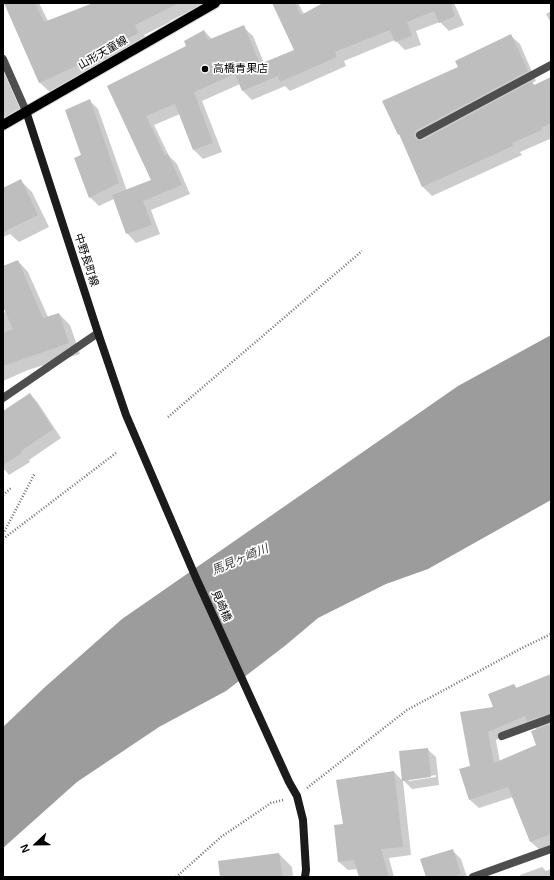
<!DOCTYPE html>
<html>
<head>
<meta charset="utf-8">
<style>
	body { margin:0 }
	#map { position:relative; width:554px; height:880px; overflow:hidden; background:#fff; font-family:Helvetica,sans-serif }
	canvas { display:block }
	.frame { position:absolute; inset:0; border:4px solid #000; pointer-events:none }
	.north { position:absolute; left:16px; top:824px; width:40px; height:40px; -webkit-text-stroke:3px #fff; paint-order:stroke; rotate:248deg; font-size:11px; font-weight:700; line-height:16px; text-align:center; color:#000 }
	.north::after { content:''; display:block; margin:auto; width:14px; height:18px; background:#000; clip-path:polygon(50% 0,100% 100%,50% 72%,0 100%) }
</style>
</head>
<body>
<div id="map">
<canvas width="554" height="880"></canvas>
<div class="frame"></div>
<div class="north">N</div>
</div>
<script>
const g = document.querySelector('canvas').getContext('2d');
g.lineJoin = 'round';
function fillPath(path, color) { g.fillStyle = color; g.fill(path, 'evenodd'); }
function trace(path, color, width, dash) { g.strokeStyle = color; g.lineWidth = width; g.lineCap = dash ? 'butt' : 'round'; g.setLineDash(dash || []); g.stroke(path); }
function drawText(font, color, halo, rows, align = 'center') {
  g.font = font + ' Helvetica,"Noto Sans JP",sans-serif'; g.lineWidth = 3.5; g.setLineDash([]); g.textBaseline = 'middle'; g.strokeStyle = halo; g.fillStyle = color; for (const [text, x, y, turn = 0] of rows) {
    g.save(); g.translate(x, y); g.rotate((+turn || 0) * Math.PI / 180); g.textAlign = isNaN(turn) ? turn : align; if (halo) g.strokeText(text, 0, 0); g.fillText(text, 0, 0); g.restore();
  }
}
fillPath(new Path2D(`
	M551,335v165l-123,69 -42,15 -68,34 -32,27 -60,46 -67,36 -82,55 -74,66v-121l42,-40 77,-68 336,-233z`), '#9c9c9c');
fillPath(new Path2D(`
	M5,3h34l9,18 45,-17 -1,-1h109l1,2 -32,16v1l-26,13 4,7 -98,50 -10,-9z
	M273,3h25l6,11 21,-11h129l10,22 -15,6 -9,-9 -24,9 5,14 -16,5 -10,-10 -51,21 2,5 -56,25 -5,-5 -33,14 -9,-9 -3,-7 -38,17 20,51 -19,7 -9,-9 -14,-36 -26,11 15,31 8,8 13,30 -39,16 9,24 -24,9 -9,-10 -13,-34 -15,7 -9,-9 -15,-39 7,-3 7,-55 9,9 29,82 25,-10 -43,-95 78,-39 17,-16 8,8 31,-12 10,9 11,27 32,-12z
	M551,11v12l-5,-9z
	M510,35l10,9 16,37 -4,2 3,3 16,-9 -1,62 -30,13 2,3 -90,41 -9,-9 -21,-49 -3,-4 -16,-32 76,-35z
	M3,70l19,43 -19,9z
	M20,180l12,12 17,35 -30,15 -9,-8 -7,3v-48z
	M18,261l10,11 20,45 11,-3 11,11 10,29 -52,16 -25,11v-68l3,-1 -3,-8v-36z
	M30,394l8,9 23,35 -32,22 1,2 -21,13 -4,-5 -2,1v-55z
	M551,675v171l-11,4 -9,-8 -18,-45 -34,11 -9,-8 -10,-30 11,-4 23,-58 20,-23 3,3zM533,725l4,5v16l-37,16 -4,-22z
	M427,749l9,8 3,28 -27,4 -9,-9zM436,775v2l-27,4v-2z
	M394,772l9,9 8,74 -22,3 5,19h-34l-2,-8 -10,1 -9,-8 5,-37z
	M452,850l9,9 6,18h-21z
	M279,854l13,13 1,10h-72z
	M542,867l4,4 5,-2v8h-30l-1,-2z`), '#0003');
fillPath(new Path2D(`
	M4,3h31l9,19 49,-19h86l-44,22 4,8 -37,18 3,6 -21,8 -1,-2 -44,20z
	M272,3h23l6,12 22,-12h129l1,2h-2l4,11 -16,7 -5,-12 -27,11 5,14 -17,6 -5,-12 -55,22 2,5 -57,25 -2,-6 -36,15 -7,-17 -41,18 19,51 -20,7 -18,-46 -29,12 19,39 3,-1 14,31 -39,16 9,24 -26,9 -14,-39 39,-15 -44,-94 79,-40 -2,-5 20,-11 4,10 36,-15 16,39 34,-14z
	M511,34l17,37 -111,59 -2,2v5l2,3h6l109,-59 2,4 17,-8v46l-10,5 1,2 -30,13 1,3 -91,41 -23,-53 -1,1 -16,-34 76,-34 -3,-6z
	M90,99l29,84 -30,15 -15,-40 7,-3 -16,-45z
	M21,179l17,36 -35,17v-44z
	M18,260l25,58 16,-5 10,30 -66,23v-33l10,-4 -10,-22v-41z
	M30,393l23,36 -32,22 1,2 -19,12v-54z
	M551,674v39l-24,8 -2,-5 -37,16 6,31 42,-18 -5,-14 20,-7v110l-21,8 -22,-55 -39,13 -10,-31 11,-3 -10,-54 33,-5 -5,-13 26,-10 2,4z
	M428,748l3,29 -29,4 -3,-30z
	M394,771l9,76 -22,2 8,28h-30l-5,-17 -16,2 -4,-37 9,-1 -7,-44z
	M453,849l8,25 -9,3h-26l-6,-18z
	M279,853l4,24h-63l-2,-16z`), '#bebebe');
const primary = new Path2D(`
	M3,125l212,-122`);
trace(primary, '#dbdbdb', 12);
trace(new Path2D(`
	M168,417l194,-166
	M3,495l9,-8
	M3,534l32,-61
	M3,539l113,-86
	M307,788l100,-78 115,-62 29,-14
	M176,877l45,-40 50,-34 12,-3`), '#707070', 2.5, [1, 2]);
trace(new Path2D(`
	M3,59l23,52
	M420,135l131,-70
	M3,398l95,-65
	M502,736l49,-18
	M473,877l78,-28`), '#4e4e4e', 8);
trace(new Path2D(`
	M26,111l72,222 28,82 70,163 93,204 8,14 6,24 3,50 -1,7`), '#1b1b1b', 8);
trace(primary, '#000', 10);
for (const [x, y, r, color] of [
	[205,69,4,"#000"]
]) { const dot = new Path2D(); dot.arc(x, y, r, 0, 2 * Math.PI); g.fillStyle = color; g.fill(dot); trace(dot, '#fff', 1.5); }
drawText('11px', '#000', '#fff', [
	["山形天童線",103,53,-30],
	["中野長町線",86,260,72],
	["見崎橋",221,606,66]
]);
drawText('11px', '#000', '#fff', [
	["高橋青果店",213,69]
], 'left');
drawText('italic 12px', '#3d3d3d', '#fff', [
	["馬見ヶ崎川",240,560,-23]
]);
</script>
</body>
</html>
